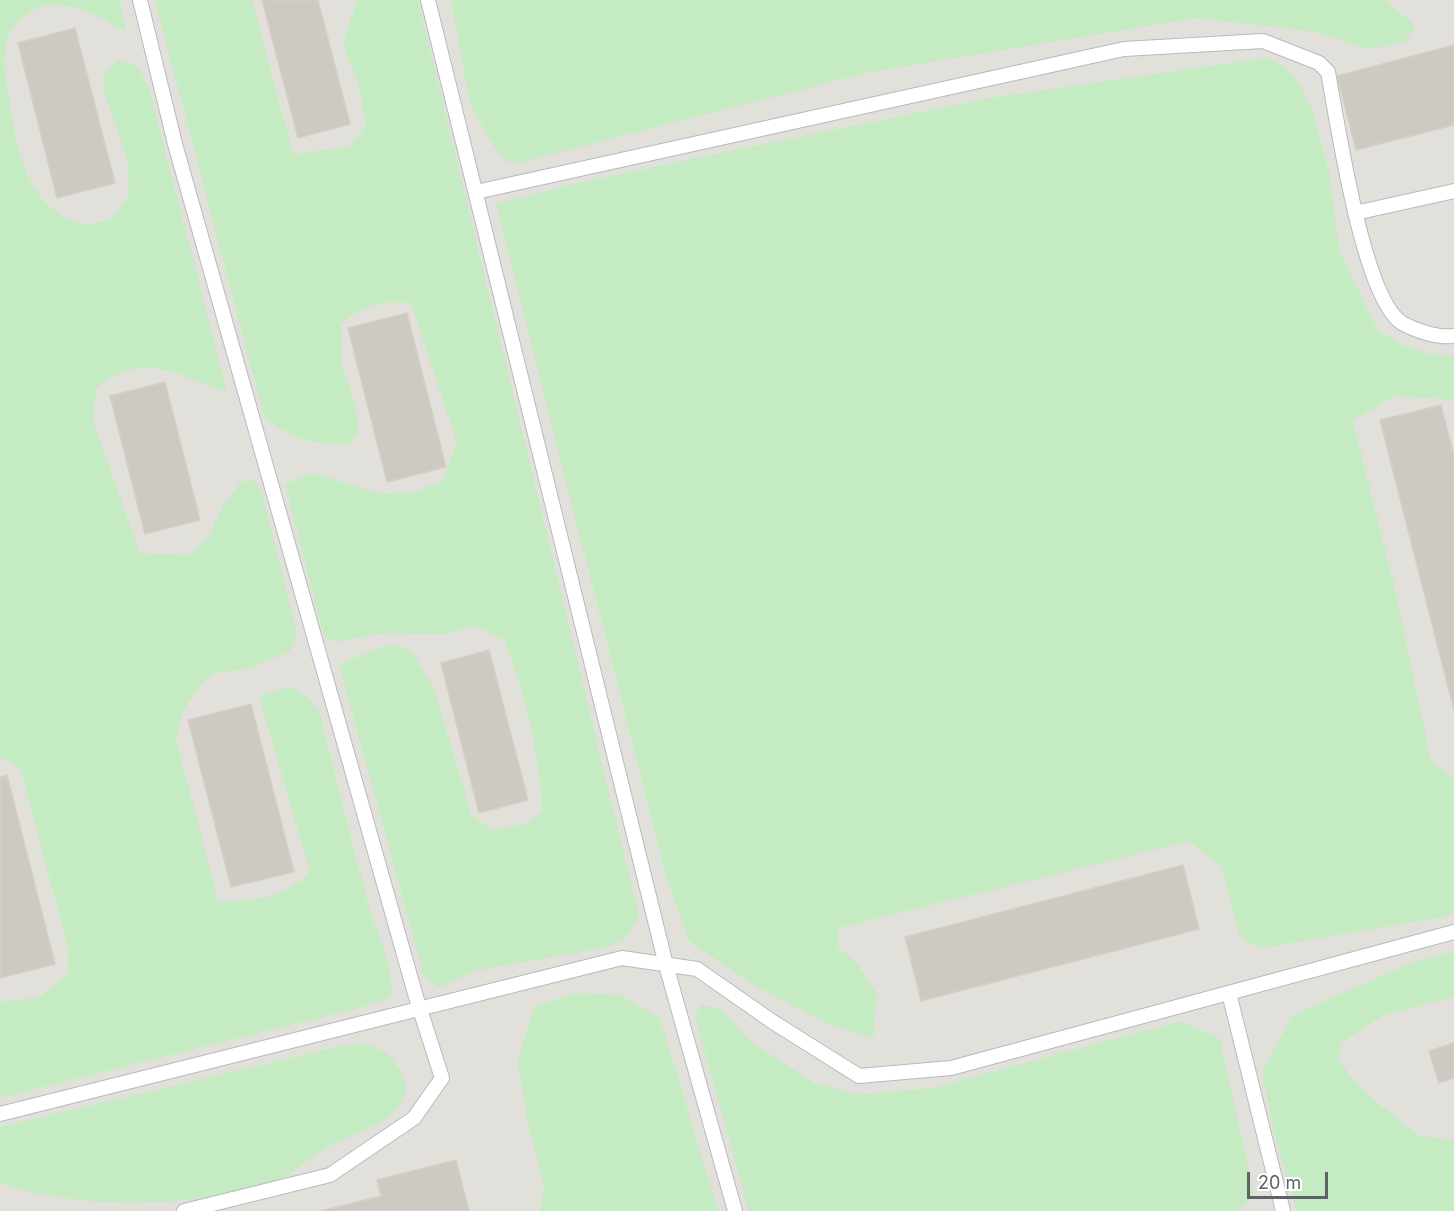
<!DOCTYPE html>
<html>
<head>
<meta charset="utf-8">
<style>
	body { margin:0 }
	#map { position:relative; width:1454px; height:1211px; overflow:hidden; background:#f1eee6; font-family:Inter,sans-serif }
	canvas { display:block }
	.scale { position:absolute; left:1247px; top:1172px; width:81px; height:27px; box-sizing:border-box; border:3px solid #5d6368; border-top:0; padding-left:8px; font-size:18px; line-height:21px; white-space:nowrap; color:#5d6368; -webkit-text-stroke:4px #fff; paint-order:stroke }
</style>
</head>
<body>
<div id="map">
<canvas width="1454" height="1211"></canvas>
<div class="scale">20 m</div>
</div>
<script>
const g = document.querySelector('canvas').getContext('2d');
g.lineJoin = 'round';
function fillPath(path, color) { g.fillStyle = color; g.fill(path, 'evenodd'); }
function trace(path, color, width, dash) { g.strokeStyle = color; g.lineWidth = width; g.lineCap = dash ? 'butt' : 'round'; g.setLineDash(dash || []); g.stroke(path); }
fillPath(new Path2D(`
	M0,0h1454v1211h-1454z`), '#e2e0da');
fillPath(new Path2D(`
	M0,0h120l6,31c-25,-11 -47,-29 -76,-26 -15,1 -33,14 -40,28 -10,18 -4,53 0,72 8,48 18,107 75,119 7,1 19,-3 27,-5l17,-24 -1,-34 -24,-70v-19l16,-12 18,7 11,21 78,304c-50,-16 -83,-43 -131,-4l-3,33 47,132 50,2 19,-18 14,-31 18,-24 13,-2 8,13 35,139 -7,19 -40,17 -38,6 -14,14 -16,24 -6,26 42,163c35,1 67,-3 92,-29l-51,-176 31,-9 18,10 11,14 49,193 20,58 5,31 -5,5 -21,8 -367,92v-96l38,-4 30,-24v-27l-48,-179 -20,-11z
	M155,0h97l41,154 56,-7 17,-22 -8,-41 -15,-39 14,-45h61l221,916 -13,22 -18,9 -129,23 -40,17 -15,-11 -85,-312 51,-20 20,5 24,39 37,127 22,15 34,-7 15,-12c-1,-52 -18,-123 -38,-171l-30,-14 -29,8 -62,-1 -46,9 -13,-6 -39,-152 28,-11 68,21 34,-2 28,-11 14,-39 -46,-139c-27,-2 -51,1 -70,22v37l15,44 2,26 -9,12c-37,0 -56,-2 -85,-28z
	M451,0h934l30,26 -10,16 -35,7 -54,-17 -119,-14 -327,54 -352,91 -13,-2 -14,-19 -21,-38z
	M1268,58l17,9 15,17 13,28 16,60 10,78 39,81 29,16 27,8 20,1v44l-60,-4 -41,24 40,160 38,181 23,17v134l-6,4 -185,32 -22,-9 -20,-73 -32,-25 -350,87 -1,19 20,18 19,29 -4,44 -40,-12 -71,-36 -73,-49 -24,-69 -169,-668 90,-23 403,-83z
	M1454,951v46l-72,19 -42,27 -1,17 16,22 20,19 43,34 36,6v70h-157l-22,-75 -13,-64 30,-56 119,-53z
	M575,993l45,2 40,23 58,193h-178l4,-27 -15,-56 -11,-67 16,-54z
	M701,1005l20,4 29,32 64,42 47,12 71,-7 250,-67 38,18 34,154 -15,18h-490l-54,-195z
	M350,1044c25,2 34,2 49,25 5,8 10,19 5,29 -3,6 -10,14 -15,18 -19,14 -44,21 -65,33 -16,10 -32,26 -50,32 -79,27 -195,30 -274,2v-56z`), '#c4ebc1');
const building = new Path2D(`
	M262,0h56l32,124 -52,14z
	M75,28l40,155 -58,15 -39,-155z
	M1454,45v80l-98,25 -19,-74z
	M407,313l39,154 -59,15 -39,-154z
	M165,382l35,138 -55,14 -35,-138z
	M1441,405l13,51v254l-74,-290z
	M489,650l39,150 -49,13 -38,-150z
	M251,704l43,168 -63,15 -43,-167z
	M7,775l48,189 -55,14v-201z
	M1183,865l16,64 -278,72 -16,-64z
	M1454,1043v35l-15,5 -10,-32z
	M456,1160l13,51h-148l60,-15 -4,-16z`);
fillPath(building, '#cdc9c3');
trace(building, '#d7cfc4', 1.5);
const service = new Path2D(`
	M140,0l35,144 241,853 26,81 -28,40 -84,57 -146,36
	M428,0l238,965 69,246
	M476,192l648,-143 139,-8 56,22 9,9c9,48 35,227 74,251 14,8 36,15 52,13
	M1355,213l99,-22
	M1229,993l54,218
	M0,1114l622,-156 75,11 76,53 86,54 92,-8 503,-136`);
trace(service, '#b6babe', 16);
trace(service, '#fff', 14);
</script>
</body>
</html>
